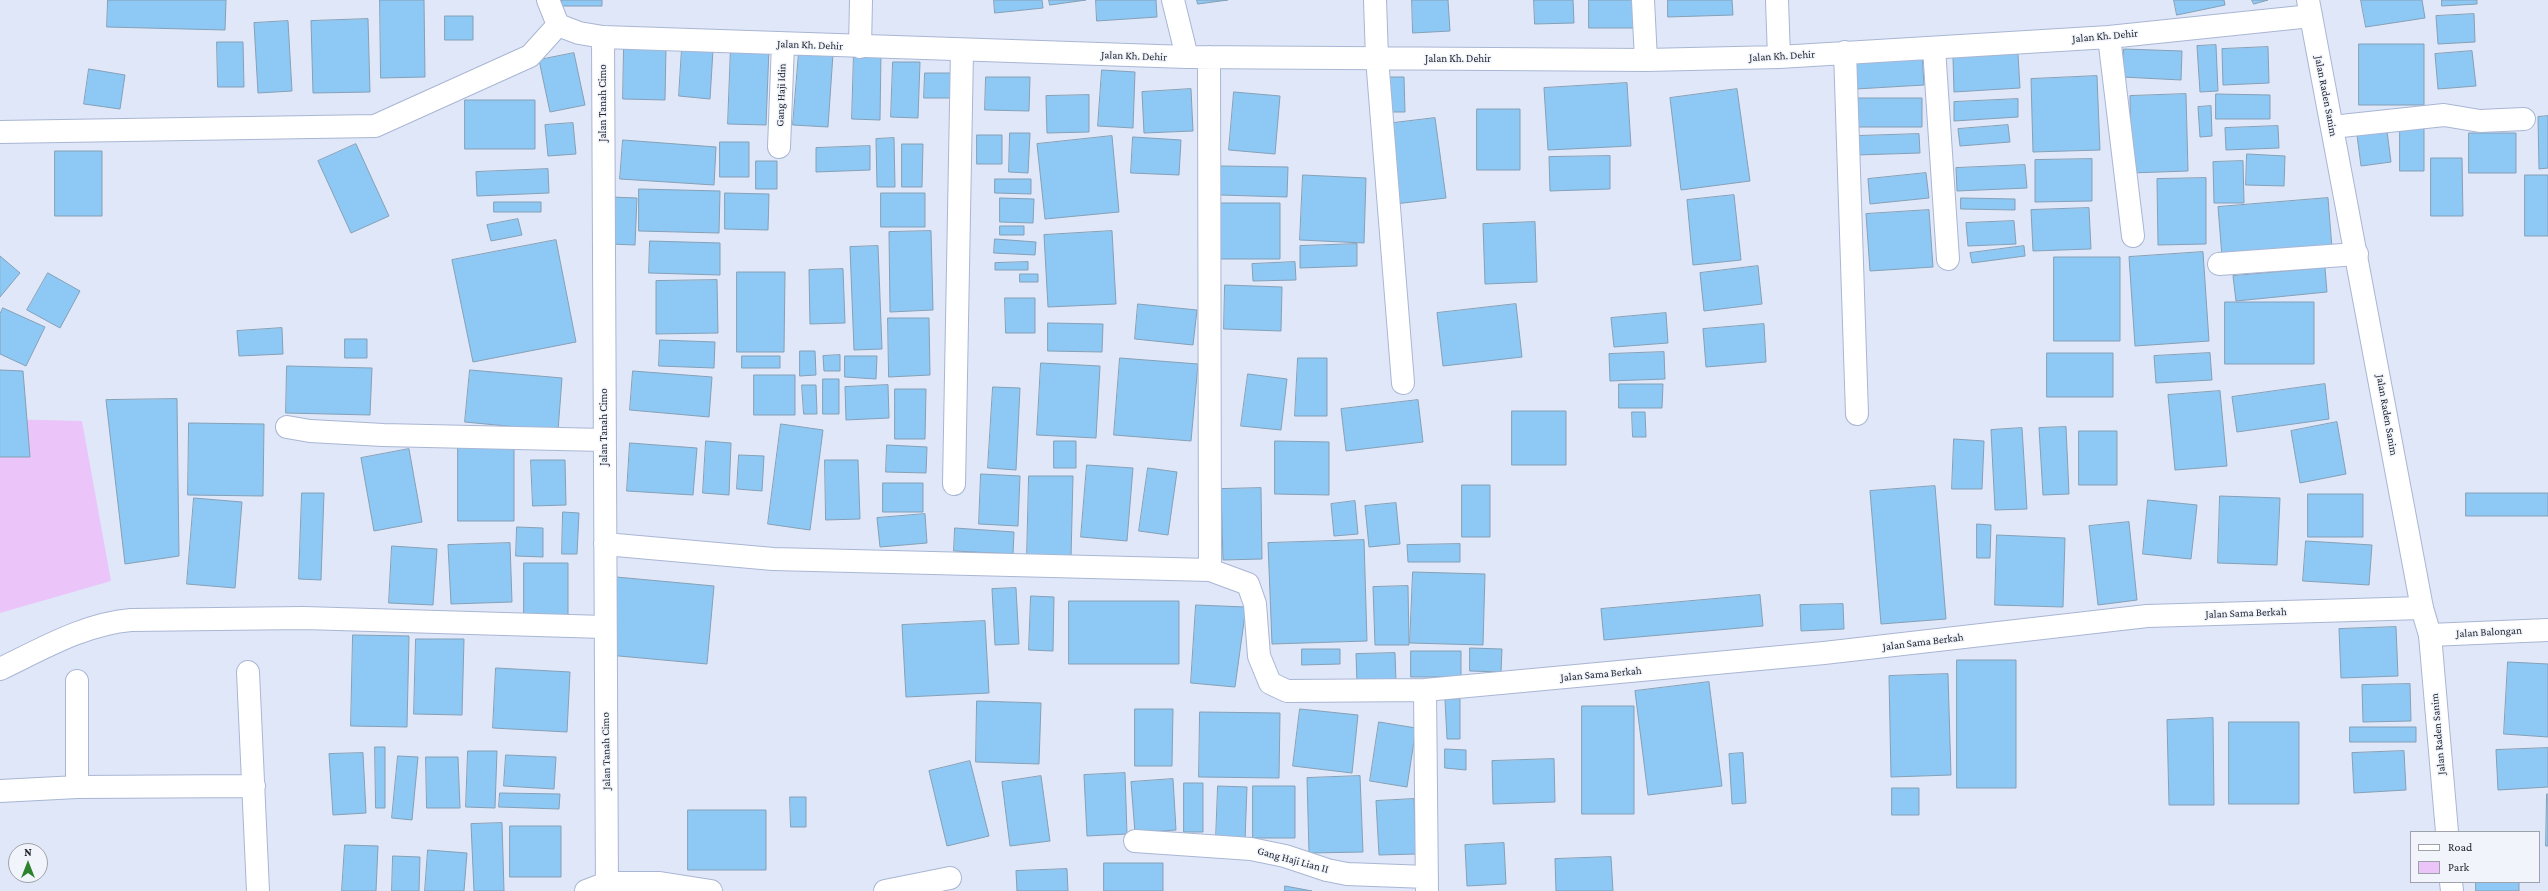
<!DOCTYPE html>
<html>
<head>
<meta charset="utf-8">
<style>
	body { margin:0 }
	#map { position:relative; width:2548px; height:891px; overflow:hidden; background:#dfe7f9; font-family:"Crimson Pro",serif }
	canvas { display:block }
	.legend { position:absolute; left:2410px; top:831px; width:130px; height:52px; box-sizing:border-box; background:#f1f4fa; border:1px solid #9ea2aa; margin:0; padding:5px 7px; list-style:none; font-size:12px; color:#222732 }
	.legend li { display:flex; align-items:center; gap:8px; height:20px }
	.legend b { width:20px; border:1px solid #9ea2aa }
	.north { position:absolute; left:8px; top:843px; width:40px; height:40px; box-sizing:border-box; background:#f1f4fa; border:1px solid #9ea2aa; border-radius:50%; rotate:0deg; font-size:11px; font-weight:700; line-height:16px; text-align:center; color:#222732 }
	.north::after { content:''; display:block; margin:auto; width:14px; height:18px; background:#2e812d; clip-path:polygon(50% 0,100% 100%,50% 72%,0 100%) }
</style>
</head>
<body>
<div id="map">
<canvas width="2548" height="891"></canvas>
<ul class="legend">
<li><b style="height:5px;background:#fff"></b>Road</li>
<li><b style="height:11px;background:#ebc5f9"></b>Park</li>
</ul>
<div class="north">N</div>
</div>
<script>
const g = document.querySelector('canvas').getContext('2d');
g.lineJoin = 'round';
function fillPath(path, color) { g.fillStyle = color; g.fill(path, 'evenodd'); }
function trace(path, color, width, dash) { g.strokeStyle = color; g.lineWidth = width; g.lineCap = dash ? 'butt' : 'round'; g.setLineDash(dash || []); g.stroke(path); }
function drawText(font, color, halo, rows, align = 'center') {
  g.font = font + ' "Crimson Pro",serif'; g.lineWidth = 3; g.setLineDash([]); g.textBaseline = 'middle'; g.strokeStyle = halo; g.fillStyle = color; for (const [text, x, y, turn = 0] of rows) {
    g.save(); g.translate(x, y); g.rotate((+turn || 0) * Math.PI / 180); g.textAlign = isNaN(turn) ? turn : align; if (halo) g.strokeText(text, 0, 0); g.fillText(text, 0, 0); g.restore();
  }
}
fillPath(new Path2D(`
	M0,419l82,2 29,160 -111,32z`), '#ebc5f9');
const building = new Path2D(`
	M108,0h118l-1,30 -118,-3z
	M380,0h44l1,77 -44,1z
	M562,0h40v6h-40z
	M994,0h48l1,8 -48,5z
	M1049,0h37l-36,5z
	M1096,0h60l1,17 -60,4z
	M1197,0h31l-30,4z
	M1412,0h36l2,31 -37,2z
	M1534,0h39l1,23 -39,1z
	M1589,0h45v28h-45z
	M1668,0h64l1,15 -65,2z
	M2174,0h50l1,5 -48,10z
	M2252,0h16l-14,4z
	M2361,0h61l3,18 -59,9z
	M2442,0h35v4l-35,2z
	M2474,14l1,28 -37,2 -2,-28z
	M445,16h28v24h-28z
	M368,19l2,73 -57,1 -2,-72z
	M288,21l4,70 -34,2 -4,-70z
	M217,42h26l1,45h-26z
	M2359,44h65v61h-65z
	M2216,45l2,46 -18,1 -3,-46z
	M624,46l42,2 -1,52 -42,-1z
	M731,46l38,2 -3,77 -38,-1z
	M2268,47l1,36 -46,2 -1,-36z
	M682,48l31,2 -3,49 -31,-3z
	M2124,49l58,2 -1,29 -59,-3z
	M2472,51l4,35 -38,3 -3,-35z
	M799,52l34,2 -5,73 -35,-2z
	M854,52h27l-1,68 -28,-1z
	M1922,52l2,33 -68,4 -2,-33z
	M574,53l11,52 -35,7 -11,-52z
	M2018,54l2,34 -66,4 -1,-34z
	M893,62h27l-2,56 -27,-1z
	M89,69l36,6 -5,34 -36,-5z
	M1102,70l33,2 -2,56 -35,-2z
	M925,73h27v25h-28z
	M2097,76l3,74 -67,2 -2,-73z
	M986,77h44l-1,34 -44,-1z
	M1384,77h20l1,35h-20z
	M1627,83l4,63 -83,4 -4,-62z
	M1191,89l2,42 -49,2 -2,-41z
	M1737,89l13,92 -69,9 -11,-92z
	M1234,92l46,4 -5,58 -46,-4z
	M2186,94l2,77 -57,2 -1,-77z
	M2216,94l54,1v24h-54z
	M1089,95v37l-42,1 -1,-37z
	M1858,98h64v29h-64z
	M2018,99v18l-64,4v-19z
	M465,100h70v49h-70z
	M2211,106l1,30 -12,1 -2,-30z
	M1477,109h43v61h-43z
	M2548,116v52l-9,1 -1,-52z
	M1435,118l11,80 -51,6 -10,-80z
	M2400,122h24v49h-24z
	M573,123l3,31 -28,2 -3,-31z
	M2008,125l2,17 -50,4 -2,-17z
	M2278,126l1,22 -53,2 -1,-22z
	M2387,131l4,31 -30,4 -4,-31z
	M1010,133h20l-2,40 -19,-1z
	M2469,133h47v40h-47z
	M1919,134l1,19 -63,2v-19z
	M977,135h25v29h-25z
	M1112,136l7,76 -74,7 -8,-75z
	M1133,137l48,3 -2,35 -48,-2z
	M894,138l1,49h-18l-1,-48z
	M623,140l93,7 -2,38 -94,-6z
	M720,142h29v35h-29z
	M356,144l33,72 -38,17 -33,-72z
	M902,144h21l-1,43h-20z
	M870,146v24l-54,2v-24z
	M55,151h47v65h-47z
	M2247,154l38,2 -1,30 -38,-1z
	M1610,156v33l-60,2 -1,-34z
	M2431,158h31l1,58h-32z
	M2092,159v42l-57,1v-42z
	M756,161h21v28h-21z
	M2243,161l1,42h-30l-1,-41z
	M2025,165l2,23 -70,3 -1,-23z
	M1221,166l67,1 -1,30 -67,-2z
	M548,169l1,24 -72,3 -1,-24z
	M1926,173l3,25 -59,6 -2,-25z
	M1303,175l63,3 -2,65 -64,-3z
	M2525,175h23v61h-23z
	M2206,178v66l-48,1 -1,-66z
	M995,179h36v15l-36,-1z
	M639,189l81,2 -1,42 -80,-2z
	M725,193l44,1 -1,36 -43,-1z
	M881,193h44v34h-44z
	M1734,195l7,65 -48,5 -6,-65z
	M611,197l26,1 -2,47 -25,-1z
	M1000,198l34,1 -1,24 -33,-1z
	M1961,198l54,1v11l-54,-1z
	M2328,198l4,50 -110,9 -4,-50z
	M494,202h47v10h-47z
	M1216,203h64v56h-64z
	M2089,208l2,41 -58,2 -2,-41z
	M1929,210l4,57 -63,4 -4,-57z
	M518,219l4,16 -31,6 -4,-16z
	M2014,221l2,23 -48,2 -2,-23z
	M1535,222l2,60 -52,2 -2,-60z
	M1000,226h24v9h-24z
	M931,231l2,79 -43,2 -1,-80z
	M1112,231l4,73 -68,3 -4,-72z
	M995,239l41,3 -1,13 -41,-2z
	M556,240l20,102 -103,20 -21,-102z
	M650,241l70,2v32l-71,-2z
	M1357,244v22l-57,2v-22z
	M878,246l4,103 -28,1 -4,-103z
	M2024,246l1,10 -53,7 -2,-10z
	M2203,252l6,89 -74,5 -6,-89z
	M0,256l20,17 -20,24z
	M2054,257h66v84h-66z
	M1028,262v8h-33v-7z
	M1295,262l1,18 -43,1 -1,-17z
	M1758,266l4,38 -58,7 -4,-38z
	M2325,268l2,24 -91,9 -3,-25z
	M843,269l2,54 -35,1 -1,-54z
	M737,272h48l-1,80h-47z
	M48,273l32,18 -20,37 -33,-18z
	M1020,274h18v8h-18z
	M717,280l1,53 -62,1v-53z
	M1225,285l57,2 -1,44 -57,-2z
	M1005,298h30v35h-29z
	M2225,302h89v62h-89z
	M1138,304l59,6 -4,35 -58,-6z
	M1516,304l6,53 -79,9 -6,-53z
	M3,308l42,19 -19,39 -26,-12v-40z
	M1666,313l2,30 -54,4 -3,-29z
	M888,318h41l1,57 -41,2z
	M1048,323l55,1 -1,28 -54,-1z
	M1764,324l2,38 -60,5 -3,-38z
	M282,328l1,26 -44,2 -2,-25z
	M345,339h22v19h-22z
	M660,340l55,2 -1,26 -55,-2z
	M800,351h15l1,24 -16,1z
	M1664,352l1,27 -55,2 -1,-27z
	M2047,353h66v44h-66z
	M2210,353l2,27 -56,3 -2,-27z
	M840,355v16h-16l-1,-15z
	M742,356h38v12h-38z
	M845,356h32l-1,23 -31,-2z
	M1120,358l78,6 -7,77 -77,-6z
	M1298,358h29v58h-32z
	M1041,363l59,3 -4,72 -59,-3z
	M287,366l85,2 -2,47 -84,-2z
	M0,370l23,1 7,86h-30z
	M470,370l92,8 -4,53 -93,-9z
	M633,371l79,6 -3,40 -79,-7z
	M1248,374l39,5 -6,51 -40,-4z
	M754,375h41v40h-41z
	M823,379h16v35h-16z
	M1619,384h44l-1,24h-43z
	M2325,384l4,35 -92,13 -5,-35z
	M802,385h14l1,29h-13z
	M888,385l1,33 -43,2 -1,-33z
	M993,387l27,1 -4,82 -28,-2z
	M895,389h31l-1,50h-30z
	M2220,391l7,75 -52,4 -7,-75z
	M177,399l2,157 -54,8 -19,-164z
	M1418,400l5,42 -77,9 -5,-42z
	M1512,411h54v54h-54z
	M1632,412h13l1,25h-13z
	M2337,422l9,52 -46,9 -9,-52z
	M189,423l75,1 -1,72 -75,-1z
	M781,424l42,6 -13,100 -42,-6z
	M2066,427l3,67 -26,1 -4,-67z
	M2022,428l5,81 -32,1 -4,-80z
	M2079,431h38v54h-38z
	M1954,439l30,2 -2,48h-30z
	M706,441l25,2 -2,52 -26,-2z
	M1054,441h22v27h-22z
	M1275,441l54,1v53l-54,-1z
	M458,442h56v79h-56z
	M630,443l67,5 -4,47 -66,-4z
	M887,445l40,2 -1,26 -40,-1z
	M409,449l13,73 -48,9 -13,-73z
	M739,455l25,1 -2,35 -25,-2z
	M531,460h34l1,45 -33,1z
	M825,460h33l2,59 -34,1z
	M1087,465l46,3 -6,73 -46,-4z
	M1148,468l29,4 -9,63 -29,-4z
	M981,474l39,2 -2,50 -39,-2z
	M1029,476h44l-2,82 -44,-1z
	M883,483h40v29h-40z
	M1462,485h28v52h-28z
	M1935,486l11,133 -65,5 -11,-133z
	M1261,488l1,71 -39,1 -2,-71z
	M302,493h22l-3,87 -22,-1z
	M2466,493h82v23h-82z
	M2308,494h55v43h-55z
	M2220,496l60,2 -3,67 -59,-2z
	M194,498l48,4 -7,86 -48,-4z
	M2148,500l49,5 -6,54 -48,-5z
	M1355,501l3,33 -24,2 -3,-32z
	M1396,503l4,41 -31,3 -4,-41z
	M563,512l16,1 -2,41h-15z
	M925,514l2,29 -47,4 -3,-29z
	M2129,522l8,78 -39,5 -9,-79z
	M1977,524l14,1 -1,33h-13z
	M517,527l26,1v29l-27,-1z
	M955,528l59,4 -1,22 -59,-3z
	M1997,535l68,3 -2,69 -68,-2z
	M1364,540l3,101 -95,3 -4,-101z
	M2306,541l66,4 -3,40 -66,-4z
	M510,543l2,59 -61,2 -3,-59z
	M1460,544v18h-52l-1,-17z
	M392,546l45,3 -4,56 -44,-2z
	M524,563h44v53h-44z
	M1413,572l72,2 -2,71 -73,-2z
	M616,577l98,9 -7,78 -99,-9z
	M1408,586l1,59h-34l-2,-58z
	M1016,588l3,56 -24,1 -3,-56z
	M1760,595l3,31 -159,14 -3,-31z
	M1031,596l23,1 -1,54 -24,-1z
	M1069,601h110v63h-110z
	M1843,604l1,25 -43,2 -1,-26z
	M1196,605l50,2 -11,80 -44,-4z
	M985,621l4,72 -83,4 -4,-72z
	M2396,627l2,49 -57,2 -2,-49z
	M353,635l56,1 -2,91 -56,-1z
	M416,639h48l-2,76 -48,-1z
	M1470,648l32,1 -1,23 -31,-1z
	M1302,649h38v15l-38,1z
	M1411,651h50v26h-50z
	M1395,653l1,29 -39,2 -1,-30z
	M1957,660h59v128h-59z
	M2508,662l40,2v73l-44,-3z
	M496,668l74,4 -3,60 -74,-4z
	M1948,674l3,101 -60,2 -2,-101z
	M1709,682l13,104 -74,9 -13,-104z
	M2410,684l1,37 -48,1 -1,-37z
	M1460,699v40h-13l-2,-39z
	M977,701l64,2 -2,61 -63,-2z
	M1582,706h52v108h-52z
	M1135,709h38l-1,57h-37z
	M1300,709l58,6 -6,58 -59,-7z
	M1200,712l80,1 -1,65 -80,-1z
	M2213,718l1,87h-45l-2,-85z
	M1379,722l37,6 -9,59 -37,-6z
	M2229,722h70v82h-70z
	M2350,727h66v15h-66z
	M375,747h10v61h-9z
	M2548,748v39l-50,3 -2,-40z
	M1445,749l21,1v20l-21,-2z
	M468,751h29l-2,57 -29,-1z
	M2404,751l2,39 -52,3 -2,-40z
	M363,753l3,60 -33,2 -4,-61z
	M1743,753l3,50 -14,1 -3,-50z
	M506,755l50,2 -2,32 -50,-3z
	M398,756l20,1 -6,63 -20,-2z
	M426,757h32l2,51h-33z
	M1554,759l1,43 -62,2 -1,-43z
	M970,761l19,75 -42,10 -18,-75z
	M1125,773l2,61 -40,2 -3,-61z
	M1041,776l9,65 -40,5 -8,-64z
	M1360,776l3,76 -54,1 -2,-75z
	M1173,779l3,51 -41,3 -4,-51z
	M1184,783h19v49h-19z
	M1218,786l29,1 -2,54 -29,-2z
	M1253,786h42v52h-42z
	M1892,788h27v27h-27z
	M500,793l60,1 -1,15 -60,-2z
	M2547,794h1v52h-2z
	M790,797h16v30h-15z
	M1414,799l2,55 -37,1 -3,-54z
	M688,810h78v60h-78z
	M502,823l2,68h-30l-3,-67z
	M510,826h51v51h-51z
	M1504,843l2,41 -39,2 -2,-41z
	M345,845l33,1 -2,45h-34z
	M428,850l39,3 -3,38h-39z
	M393,856l27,1 -1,34h-27z
	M1611,857l2,34h-57l-1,-32z
	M1104,863h59v28h-59z
	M1067,869l1,22h-51l-1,-20z
	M2476,882h43v9h-43z
	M1285,886l27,5h-27z`);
fillPath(building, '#8ec8f5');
trace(building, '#85a0b6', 1);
const street = new Path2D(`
	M548,0l10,25 21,8 24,4 584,20 459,3 133,-3 330,-20 202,-21
	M1173,0l14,57
	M1375,0l2,58 26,325
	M1643,0l3,60
	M1777,0l2,57
	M603,37l4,854
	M2109,37l24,199
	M860,47l1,-47
	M1934,48l14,211
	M1845,52l12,362
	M1209,57l1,513 38,14 7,20 4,52 11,27 17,8 138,-1 399,-37 323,-37 275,-8
	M2332,127l112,-12 36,6 44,-2
	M0,132l375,-6 155,-70 28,-31
	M779,147l4,-103
	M2219,264l138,-10
	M287,427l23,4 73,4 221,5
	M954,484l8,-433
	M605,544l168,15 437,11
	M2430,635l118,-5
	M0,669c42,-20 84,-45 131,-49l173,-2 300,9
	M248,672l10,219
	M77,681v106
	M1425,690l2,201
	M0,791l77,-4 177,-1
	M1135,841l116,8 34,7 42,14 20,4 80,3
	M586,891l21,-8h53l51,8
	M885,891l65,-13`);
const secondary = new Path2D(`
	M2308,0l114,608 8,27 17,197
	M2451,882l1,9`);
trace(street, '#a9b6d3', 24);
trace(secondary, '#a9b6d3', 24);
trace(street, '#fff', 22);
trace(secondary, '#fff', 22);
drawText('11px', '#222732', '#f1f4fa', [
	["Jalan Kh. Dehir",2105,36,-5],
	["Jalan Kh. Dehir",810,45,2],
	["Jalan Kh. Dehir",1134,56,2],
	["Jalan Kh. Dehir",1782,56,-3],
	["Jalan Kh. Dehir",1458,59],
	["Gang Haji Idin",781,95,-88],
	["Jalan Raden Sanim",2326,96,79],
	["Jalan Tanah Cimo",603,103,-90],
	["Jalan Raden Sanim",2387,415,80],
	["Jalan Tanah Cimo",604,427,-90],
	["Jalan Sama Berkah",2246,613,-2],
	["Jalan Balongan",2489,632,-3],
	["Jalan Sama Berkah",1923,642,-7],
	["Jalan Sama Berkah",1601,674,-5],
	["Jalan Raden Sanim",2438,734,-95],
	["Jalan Tanah Cimo",606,751,-91],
	["Gang Haji Lian II",1293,860,15]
]);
</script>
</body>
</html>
